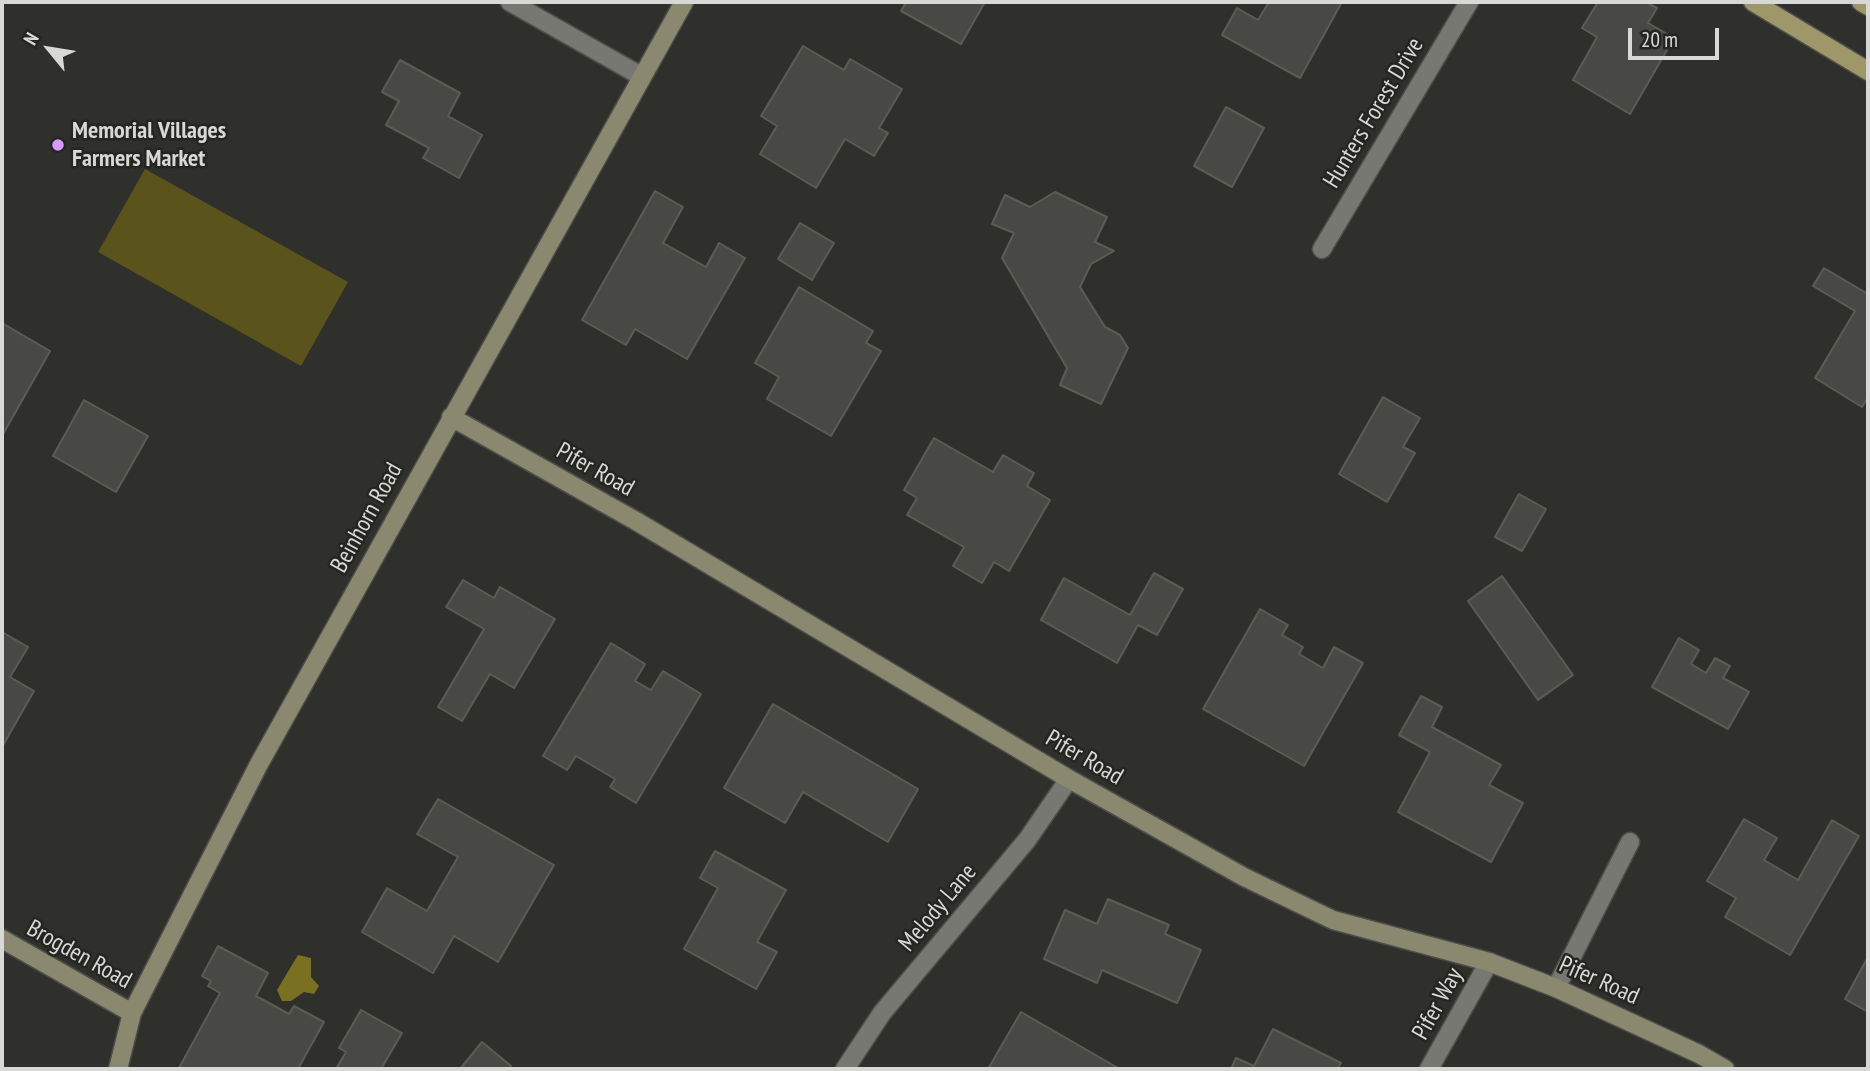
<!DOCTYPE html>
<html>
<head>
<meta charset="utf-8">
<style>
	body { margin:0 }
	#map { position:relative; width:1870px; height:1071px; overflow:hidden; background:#2f2f2b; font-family:"PT Sans Narrow",sans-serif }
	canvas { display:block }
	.frame { position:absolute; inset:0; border:4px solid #d8d8d6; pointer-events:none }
	.north { position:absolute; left:14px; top:14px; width:70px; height:70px; -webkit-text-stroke:5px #252521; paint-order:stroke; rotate:300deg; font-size:19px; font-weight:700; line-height:28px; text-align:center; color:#d8d8d6 }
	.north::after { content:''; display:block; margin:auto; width:24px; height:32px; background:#d8d8d6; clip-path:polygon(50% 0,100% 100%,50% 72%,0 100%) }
	.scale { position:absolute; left:1628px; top:28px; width:91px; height:32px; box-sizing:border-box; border:4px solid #d8d8d6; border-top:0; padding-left:9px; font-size:21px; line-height:24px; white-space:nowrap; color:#d8d8d6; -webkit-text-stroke:5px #252521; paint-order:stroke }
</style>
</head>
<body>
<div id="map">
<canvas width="1870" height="1071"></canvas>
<div class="frame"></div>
<div class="north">N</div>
<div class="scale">20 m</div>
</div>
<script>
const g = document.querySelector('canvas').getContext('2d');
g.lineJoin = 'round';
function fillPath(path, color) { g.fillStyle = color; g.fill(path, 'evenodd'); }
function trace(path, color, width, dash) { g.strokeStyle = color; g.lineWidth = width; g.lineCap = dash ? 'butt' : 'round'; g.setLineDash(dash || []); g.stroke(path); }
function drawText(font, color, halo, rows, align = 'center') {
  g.font = font + ' "PT Sans Narrow",sans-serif'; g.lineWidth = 5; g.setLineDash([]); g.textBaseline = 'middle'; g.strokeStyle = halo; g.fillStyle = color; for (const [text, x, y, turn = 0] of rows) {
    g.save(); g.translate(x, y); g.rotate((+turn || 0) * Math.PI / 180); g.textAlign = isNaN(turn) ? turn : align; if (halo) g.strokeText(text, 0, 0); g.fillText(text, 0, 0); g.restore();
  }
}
fillPath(new Path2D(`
	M145,169l203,113 -47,84 -203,-114z`), '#5a531b');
fillPath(new Path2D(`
	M298,955l13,3v19l8,9 -5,8 -10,-2 -13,9h-9l-5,-11z`), '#7a7021');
const building = new Path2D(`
	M906,2h79l-24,42 -60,-33z
	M1269,2h73l-42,76 -78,-43 15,-27 21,12z
	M1598,2h48l11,6 -9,15 26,15 -44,76 -57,-34 24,-43 -15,-9z
	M803,46l41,24 6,-11 52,30 -23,39 9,5 -14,23 -29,-17 -29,49 -56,-34 17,-28 -16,-10z
	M400,60l60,33 -12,23 34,19 -23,43 -36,-20 6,-10 -43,-23 13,-24 -17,-9z
	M1226,107l38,21 -32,59 -38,-21z
	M655,191l28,16 -20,36 43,24 13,-24 26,15 -58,101 -52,-30 -9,16 -44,-25z
	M1055,192l52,25 -12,25 19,9 -23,13 -11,23 25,40 15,8 8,13 -27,56 -41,-19 7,-17 -65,-110 12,-25 -22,-9 13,-29 25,12z
	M800,223l34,20 -22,37 -34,-21z
	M1824,268l44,26v103l-6,10 -47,-29 40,-67 -42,-25z
	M799,287l74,44 -7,12 15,8 -50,85 -64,-37 12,-22 -24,-14z
	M2,323l48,28 -48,85z
	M1383,397l37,21 -17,29 12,6 -28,49 -48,-28z
	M84,400l64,36 -32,56 -63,-36z
	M934,438l59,34 10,-17 31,18 -7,13 23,14 -41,71 -15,-9 -12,21 -29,-17 11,-19 -57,-32 10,-17 -13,-8z
	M1519,494l27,15 -24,42 -27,-14z
	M1154,573l29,16 -26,46 -19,-10 -21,38 -76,-43 23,-42 66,37z
	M1502,576l71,99 -35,25 -70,-99z
	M463,580l31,18 6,-11 55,32 -41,69 -24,-14 -28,47 -24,-14 46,-78 -38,-22z
	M1260,609l28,16 -6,10 21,12 -4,7 24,14 11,-21 29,16 -59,103 -101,-57z
	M2,632l26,15 -18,30 24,14 -32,56z
	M1679,638l20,12 -8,14 15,9 9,-15 15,8 -7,12 26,14 -21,37 -76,-42z
	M611,643l34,21 -10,17 16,9 12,-19 38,23 -65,109 -26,-16 5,-8 -39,-23 -9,14 -24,-14z
	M1421,696l21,11 -10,20 69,38 -12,20 34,18 -32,59 -93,-50 32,-60 -31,-17z
	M773,704l145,85 -30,53 -85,-50 -18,31 -61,-35z
	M438,799l116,66 -56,97 -44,-26 -21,37 -71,-41 25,-44 40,23 31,-54 -41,-23z
	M1744,819l33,19 -13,22 34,20 34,-60 27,16 -69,119 -65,-38 11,-19 -29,-17z
	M715,851l71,39 -29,52 20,10 -21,37 -72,-40 34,-61 -18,-10z
	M1108,899l61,26 -4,9 36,16 -24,53 -75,-33 -5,13 -53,-24 21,-49 32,14z
	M218,946l50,27 -12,23 33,18 5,-8 30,16 -26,47 -119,-1 41,-75 -12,-7 3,-5 -9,-5z
	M1868,957v55l-23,-13z
	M361,1010l41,23 -21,36h-45l10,-17 -7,-4z
	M1021,1012l97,56 -1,1h-129z
	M1273,1029l68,34 -4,6h-106l5,-11 18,8z
	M482,1042l29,24 -2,3h-49z`);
fillPath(building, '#484844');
trace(building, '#5c5c57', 2);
const street = new Path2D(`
	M510,2l131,74
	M1322,249l147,-247
	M1556,988l74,-146
	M845,1069l37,-56 145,-173 42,-61
	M1429,1069l60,-107`);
const secondary = new Path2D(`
	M451,417l185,104 433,258 175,98 89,43 156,42 67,26 143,66 26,15
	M2,939l130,74
	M118,1069l14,-56 127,-249 425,-762`);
const primary = new Path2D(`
	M1753,2l115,69
	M1861,2l7,4`);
trace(street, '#4d4d4a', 21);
trace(secondary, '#4d4d4a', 21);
trace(primary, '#4d4d4a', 21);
trace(street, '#787873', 18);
trace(secondary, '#8a886e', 18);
trace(primary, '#9d9769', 18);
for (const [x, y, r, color] of [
	[58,145,7,"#d69bfa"]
]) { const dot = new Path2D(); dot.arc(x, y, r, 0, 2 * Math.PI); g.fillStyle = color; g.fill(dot); trace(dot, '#252521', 2.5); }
drawText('24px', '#d8d8d6', '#252521', [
	["Hunters Forest Drive",1374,113,-59],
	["Pifer Road",595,470,29],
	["Beinhorn Road",367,518,-61],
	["Pifer Road",1084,758,30],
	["Melody Lane",938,908,-50],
	["Brogden Road",79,955,29],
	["Pifer Road",1599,981,24],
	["Pifer Way",1438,1004,-61]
]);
drawText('bold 24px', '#d8d8d6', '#252521', [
	["Memorial Villages",72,131],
	["Farmers Market",72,159]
], 'left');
</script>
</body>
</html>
